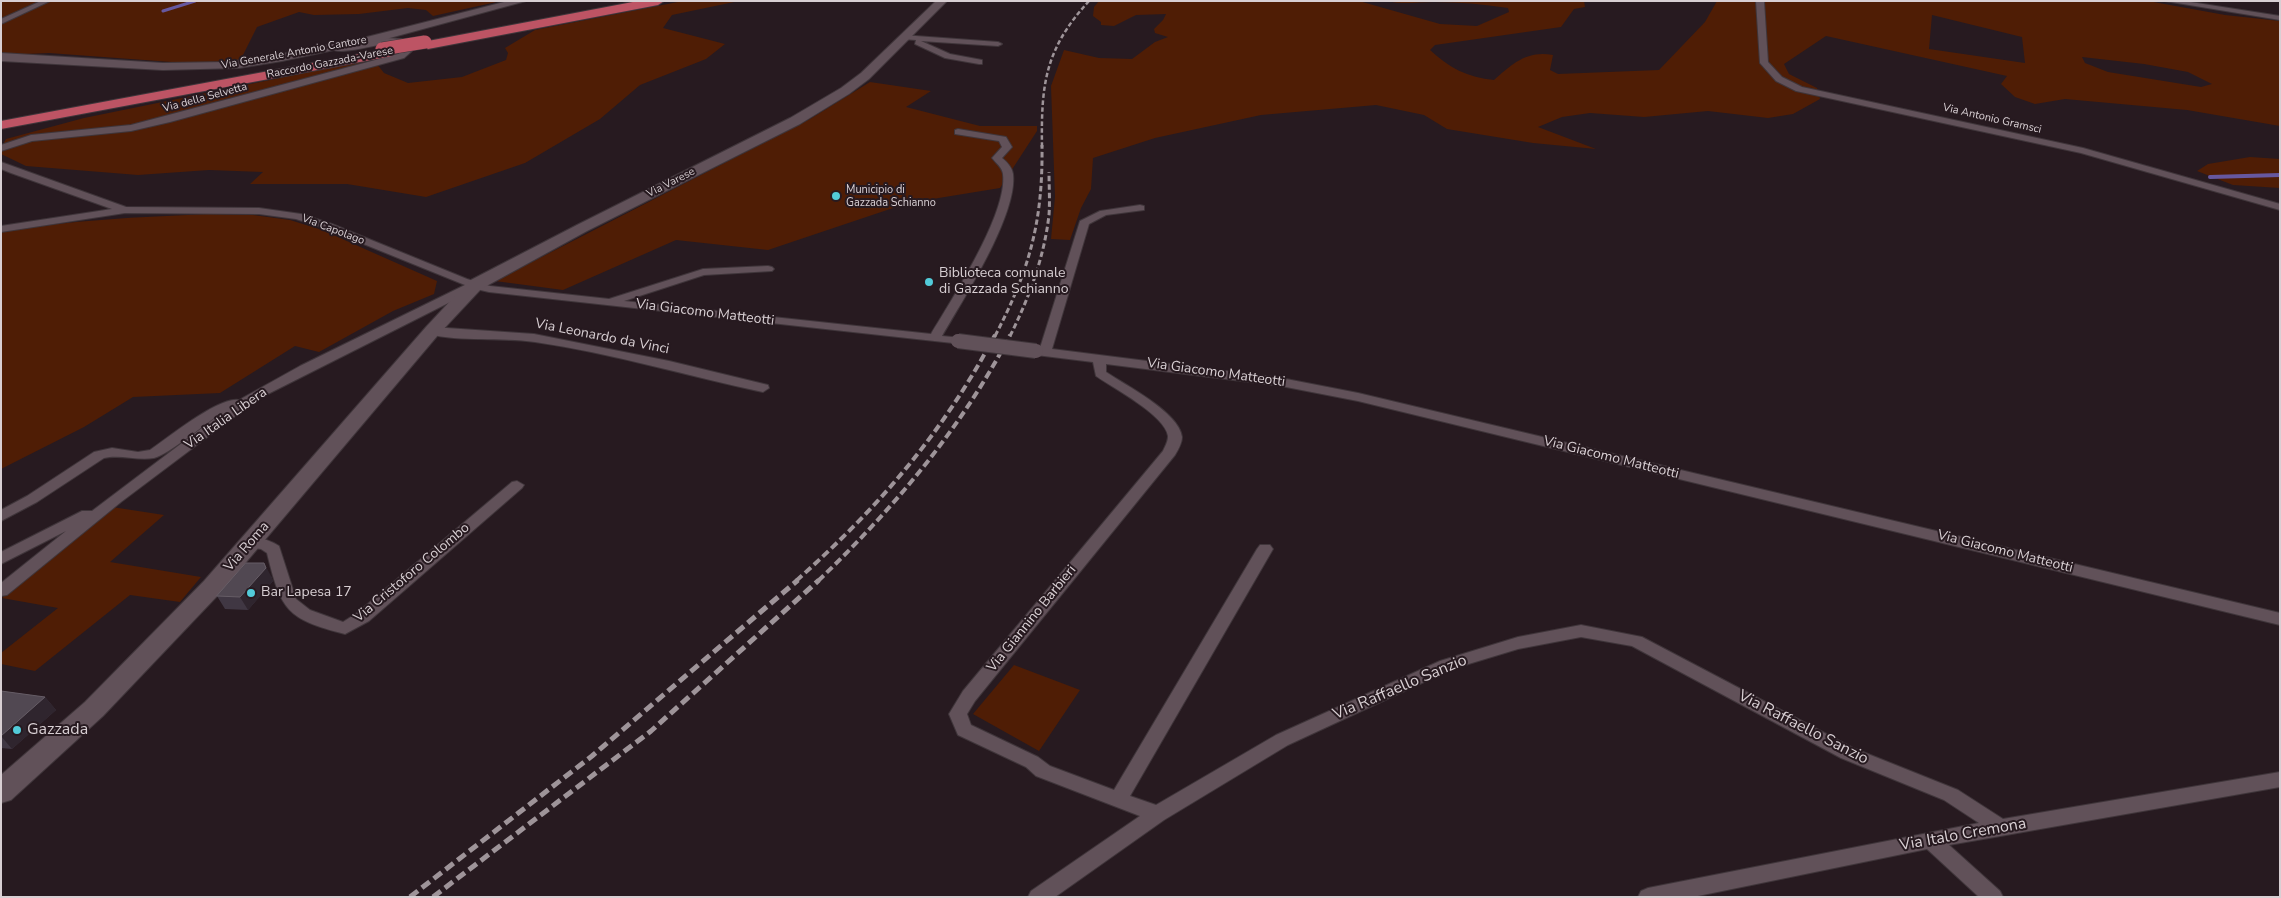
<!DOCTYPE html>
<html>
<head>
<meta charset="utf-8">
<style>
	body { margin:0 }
	#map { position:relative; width:2281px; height:898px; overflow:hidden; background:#271a20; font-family:"Nunito Sans",sans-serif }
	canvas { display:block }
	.frame { position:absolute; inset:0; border:2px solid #d8cfd3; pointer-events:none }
</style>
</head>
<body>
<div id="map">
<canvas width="2281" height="898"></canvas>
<div class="frame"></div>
</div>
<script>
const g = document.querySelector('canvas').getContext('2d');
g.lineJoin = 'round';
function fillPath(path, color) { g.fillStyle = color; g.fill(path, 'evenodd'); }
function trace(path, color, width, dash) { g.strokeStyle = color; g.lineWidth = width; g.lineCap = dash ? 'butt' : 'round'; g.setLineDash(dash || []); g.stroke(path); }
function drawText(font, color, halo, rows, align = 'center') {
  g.font = font + ' "Nunito Sans",sans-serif'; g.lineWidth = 4; g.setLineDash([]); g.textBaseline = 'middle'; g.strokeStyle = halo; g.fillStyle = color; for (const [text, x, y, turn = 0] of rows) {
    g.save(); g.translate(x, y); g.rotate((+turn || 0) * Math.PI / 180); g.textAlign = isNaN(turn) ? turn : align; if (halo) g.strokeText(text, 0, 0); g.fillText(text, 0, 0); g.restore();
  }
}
fillPath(new Path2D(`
	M1,1h500l-68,15 -7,-6 -18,-2 -49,6 -45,1 -15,-3 -42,15 -17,34 -55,2 -136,-10 -48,2z
	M683,1h56l-67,14 -9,13 62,16 -19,15 -66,26 -40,34 -75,44 -99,34 -79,-13h-97l13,-12 -54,-2 -71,5 -112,-9 -25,-12v-6l5,-9 78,-21 289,-59 11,14 24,10 54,-6 44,-17 2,-7 -3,-5 30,-18z
	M1099,1h260l81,23 37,2 32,-14 -1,-4c-25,-4 -50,-6 -74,-6 -17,0 -30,3 -47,-1h197l1,6 -11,2 -13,18 -126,18 -5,5c18,17 38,28 64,30 18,-16 33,-30 59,-25l-3,15 8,4 101,-4 46,-48 12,-21h431l77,14 55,6v105l-93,-16 -122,-11 -30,5 -20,-7 -14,-13 6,-8 -181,-40 -42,28 5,10 28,14 3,11 -27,15 -25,4 -60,-7 -64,6 -54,-4 -28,4 -24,10 58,22 -63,-6 -86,-14 -23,-14 -48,-10 -115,10 -106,23 -62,20 -2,31 -10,19 -11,32 -19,-1 4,-42 -4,-111 13,-36 35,8 33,1 23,-17 13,-5 -13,-4 -1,-4 9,-9 3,-6 -30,1 -22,11 -13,-1v-3l-8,-6 1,-9zM1932,15l90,22 3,26 -96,-14zM2082,57l62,7 44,8 24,12 -11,3 -93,-15 -23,-9z
	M870,82l61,9 -25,16 74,19h57v5l-37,57 -92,15 -140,47 -92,-10 -113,50 -68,-9 315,-162z
	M2250,157l30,2v29l-47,-3 -36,-14 11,-7z
	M208,214l45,1 37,5 32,10 115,51 -3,13 -41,17 -74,41 -24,-6 -75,47 -87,4 -49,30 -83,42v-237c69,-12 138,-15 207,-18z
	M112,507l52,8 -54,47 91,15 -21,25 -50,-7 -95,76 -34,-7v-11l57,-45 -56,-10z
	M1014,665l66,25 -41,61 -66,-37z`), '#4f1d05');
trace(new Path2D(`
	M163,11l32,-10`), '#6658a0', 3);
trace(new Path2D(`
	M2210,177l70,-2`), '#6658a0', 4);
const minor = new Path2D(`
	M41,1h9l-49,23v-5z
	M1756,1h8l4,61 14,15 20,10 281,61 197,56v6l-199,-57 -285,-62 -20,-10 -16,-18z
	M2165,1h19l96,15v4z
	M902,35l96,7 4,2 -4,2 -77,-5 29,13 32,6v4h-3l-34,-6 -30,-14 1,-4 -14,-1z
	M387,38l15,1 10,12 -8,7 -234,64 -39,9 -99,10 -31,10v-6l30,-10 100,-10 267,-71 5,-3 -6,-8c-18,-1 -56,14 -68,5l4,-2 5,1z
	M958,129l48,8 6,10 -10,11c5,4 10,9 11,16 5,40 -50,126 -71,162l20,2 2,3 -2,3 -473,-52 -13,-3 -218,110 -137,103 -114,93 -6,1v-13l65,-52 -65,33v-12l81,-41h10l131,-99c-16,10 -55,43 -69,46 -17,3 -34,-4 -50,0l-67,44 -36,19v-11l26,-14 67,-44 18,-4 26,4 12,-2c18,-12 69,-54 89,-50l61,-34 165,-81 -141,-57 -28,-9 -37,-5 -134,-1 -124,19v-6l111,-17 -101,-36 -10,-4v-7l125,45 133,1 42,6 31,10 135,55 23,7 119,13 94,-30 65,-3 4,1 2,2 -2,2 -68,4 -80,26 307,33c21,-35 77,-121 72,-160 -1,-7 -7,-11 -11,-16l10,-11 -3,-6 -44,-7v-4z
	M1140,205l4,1v4l-38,5 -17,9 -37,125 229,29 77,15 922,220v12l-922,-224 -77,-15 -175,-22v8c19,13 73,40 76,65 0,6 -4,13 -7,18l-200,246 -8,13 4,11 67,32 12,9 64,24 143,-241 3,-4h10l3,4 -143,247 26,9 120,-70 164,-74 78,-24 63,-12 61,12 211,111 105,42 45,29 277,-47v15l-331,58 51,46 3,6h-24l-52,-48 -234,48h-55l3,-6 7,-3 331,-65 -35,-23 -103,-42 -209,-112 -51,-9 -63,12 -66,20 -164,76 -124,75 -109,77h-27l3,-6 109,-75 -104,-40 -10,-9 -68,-32 -9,-21 14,-23 200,-240c2,-5 5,-9 5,-15 -3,-21 -55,-48 -72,-60l-3,-14 -57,-7 -6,-4 2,-3h8l40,-127 20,-10z
	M432,327l102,7 135,27 99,24 1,3 -6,4c-76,-16 -151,-39 -228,-50 -35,-5 -74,0 -107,-8l-2,-3z
	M517,481l7,4 -2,3 -153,133 -24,13c-59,-15 -64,-24 -78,-81l-6,-4 -14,-2 -3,-4 3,-4c12,-3 22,1 32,7l17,53 14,11 33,12 14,-9 155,-131z`);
const secondary = new Path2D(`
	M508,1h18l-140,38 -104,22 -43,7 -76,2 -162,-9v-8l162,10 65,-1 43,-6 88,-17z
	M936,1h11l-78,78 -20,15 -49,30 -213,107 -106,58 -43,46 -218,258 -117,123 -92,84 -10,3v-28l84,-73 119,-121 222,-254 43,-46 108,-56 213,-107 51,-30 20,-15z`);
const trunk = new Path2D(`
	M638,1h26l-6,4 -230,44 -6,-4 6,-4z
	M387,49l5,1 2,3 -2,3 -391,73v-8z`);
trace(minor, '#3f353a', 2);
trace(secondary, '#3f353a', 2);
trace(trunk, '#3f353a', 2);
fillPath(minor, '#615159');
fillPath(secondary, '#615159');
fillPath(trunk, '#bd5464');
trace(new Path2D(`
	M1042,147c-1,-63 3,-98 47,-146`), '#9e9499', 2.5, [4.5, 2.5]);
trace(new Path2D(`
	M995,336c35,-67 48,-115 47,-191
	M1010,336c19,-38 34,-78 39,-121 1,-14 0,-29 0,-43`), '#9e9499', 3, [5.5, 3]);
trace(new Path2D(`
	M796,581c83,-74 147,-148 199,-246
	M818,581c75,-72 144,-153 192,-246`), '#9e9499', 4, [8, 4]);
trace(new Path2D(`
	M410,897l182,-141 206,-176
	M433,897l218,-166 168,-151`), '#9e9499', 5, [10, 5]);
const minorBridge = new Path2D(`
	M958,341l78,10`);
const trunkBridge = new Path2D(`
	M382,49l43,-7`);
trace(minorBridge, '#3f353a', 16, []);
trace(trunkBridge, '#3f353a', 14, []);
trace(minorBridge, '#615159', 14);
trace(trunkBridge, '#bd5464', 13);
fillPath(new Path2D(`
	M271,576l2,5 -25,29 -23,-1 -8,-13z
	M1,691l44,6 11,13 -44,39 -11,-1z`), '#403743');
fillPath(new Path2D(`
	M264,563l7,13 2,5 -25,29 -8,-13z
	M45,697l11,13 -44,39 -11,-13z`), '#2f252e');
const building = new Path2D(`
	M246,563h18l2,5 -26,29 -23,-1z
	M1,691l44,6 -44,39z`);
fillPath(building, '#514852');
trace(building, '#665d66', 1);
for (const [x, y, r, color] of [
	[836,196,5,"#52cbd9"],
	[929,282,5,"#52cbd9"],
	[251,593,5,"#52cbd9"],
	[17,730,5,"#52cbd9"]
]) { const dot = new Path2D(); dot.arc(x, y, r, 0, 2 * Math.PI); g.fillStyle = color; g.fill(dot); trace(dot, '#271a20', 2); }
drawText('11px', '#d8cfd3', '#271a20', [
	["Via Generale Antonio Cantore",294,53,-10],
	["Raccordo Gazzada-Varese",330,63,-11],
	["Via della Selvetta",205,98,-15],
	["Via Antonio Gramsci",1992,119,13],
	["Via Varese",671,183,-27],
	["Via Capolago",333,230,21]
]);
drawText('11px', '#d8cfd3', '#271a20', [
	["Municipio di",846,190],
	["Gazzada Schianno",846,203]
], 'left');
drawText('14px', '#d8cfd3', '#271a20', [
	["Biblioteca comunale",939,274],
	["di Gazzada Schianno",939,290],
	["Bar Lapesa 17",261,593]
], 'left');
drawText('14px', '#d8cfd3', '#271a20', [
	["Via Giacomo Matteotti",705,313,7],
	["Via Leonardo da Vinci",602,337,11],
	["Via Giacomo Matteotti",1216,373,8],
	["Via Italia Libera",226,419,-35],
	["Via Giacomo Matteotti",1611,458,14],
	["Via Roma",247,547,-49],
	["Via Giacomo Matteotti",2005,552,14],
	["Via Cristoforo Colombo",412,573,-40],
	["Via Giannino Barbieri",1032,619,-51]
]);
drawText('16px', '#d8cfd3', '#271a20', [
	["Via Raffaello Sanzio",1400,688,-23],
	["Via Raffaello Sanzio",1803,728,27],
	["Via Italo Cremona",1963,835,-10]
]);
drawText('16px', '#d8cfd3', '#271a20', [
	["Gazzada",27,730]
], 'left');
</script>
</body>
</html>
